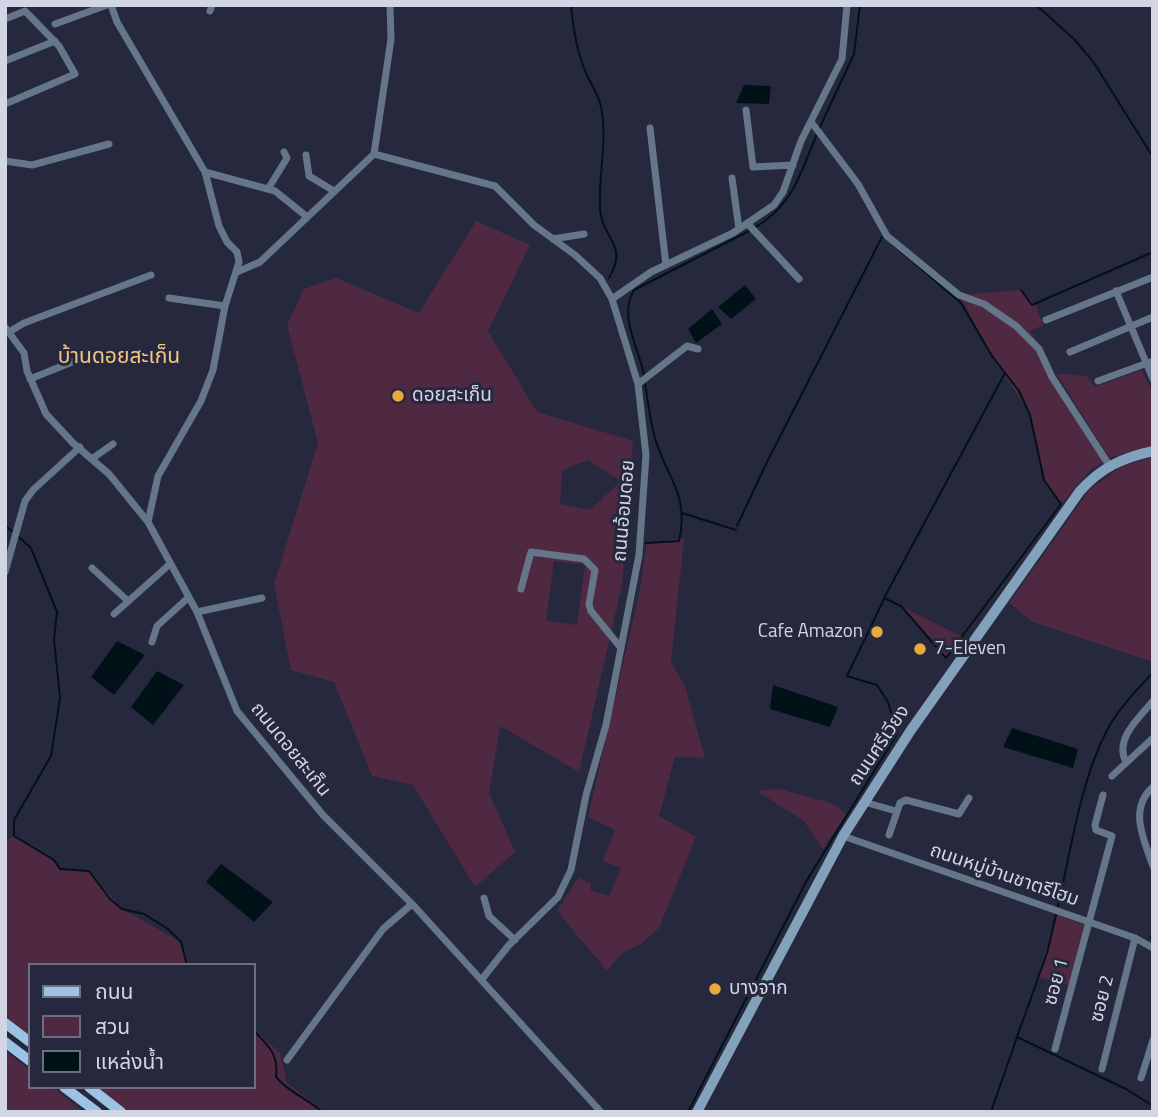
<!DOCTYPE html>
<html>
<head>
<meta charset="utf-8">
<style>
	body { margin:0 }
	#map { position:relative; width:1158px; height:1117px; overflow:hidden; background:#26293e; font-family:"Titillium Web","Noto Sans Thai",sans-serif }
	canvas { display:block }
	.frame { position:absolute; inset:0; border:7px solid #d2d5e3; pointer-events:none }
	.legend { position:absolute; left:28px; top:963px; width:228px; height:126px; box-sizing:border-box; background:#26293e; border:2px solid #6b6e80; margin:0; padding:9px 12px; list-style:none; font-size:21px; color:#d2d5e3 }
	.legend li { display:flex; align-items:center; gap:14px; height:35px }
	.legend b { width:35px; border:2px solid #6b6e80 }
</style>
</head>
<body>
<div id="map">
<canvas width="1158" height="1117"></canvas>
<div class="frame"></div>
<ul class="legend">
<li><b style="height:9px;background:#9cc2e4"></b>ถนน</li>
<li><b style="height:19px;background:#4f2842"></b>สวน</li>
<li><b style="height:19px;background:#001217"></b>แหล่งน้ำ</li>
</ul>
</div>
<script>
const g = document.querySelector('canvas').getContext('2d');
g.lineJoin = 'round';
function fillPath(path, color) { g.fillStyle = color; g.fill(path, 'evenodd'); }
function trace(path, color, width, dash) { g.strokeStyle = color; g.lineWidth = width; g.lineCap = dash ? 'butt' : 'round'; g.setLineDash(dash || []); g.stroke(path); }
function drawText(font, color, halo, rows, align = 'center') {
  g.font = font + ' "Titillium Web","Noto Sans Thai",sans-serif'; g.lineWidth = 6; g.setLineDash([]); g.textBaseline = 'middle'; g.strokeStyle = halo; g.fillStyle = color; for (const [text, x, y, turn = 0] of rows) {
    g.save(); g.translate(x, y); g.rotate((+turn || 0) * Math.PI / 180); g.textAlign = isNaN(turn) ? turn : align; if (halo) g.strokeText(text, 0, 0); g.fillText(text, 0, 0); g.restore();
  }
}
fillPath(new Path2D(`
	M476,221l54,24 -42,86 49,81 96,29 -11,144 -43,187 -79,-46 -11,67 26,59 -40,35 -62,-102 -41,-9 -38,-94 -43,-12 -17,-86 44,-141 -31,-118 17,-36 32,-11 83,35zM588,460l33,21 -31,29 -30,-6 2,-34zM554,561l31,4 -8,60 -31,-4z
	M1021,290l15,16 7,19 -13,6 20,31 -5,7 59,93 -14,8 -29,34 -17,-24 -14,-66 -38,-58 -33,-61z
	M1142,370l11,24v51l-44,13 -52,-84 30,2 8,11z
	M1153,457v205l-120,-40 -24,-19 81,-114 33,-23z
	M684,538l-13,124 14,24 20,72 -30,-1 -16,59 37,21 -37,91 -18,16 -20,10 -14,17 -50,-60 21,-33 13,5v8l18,5 12,-28 -18,-7 12,-31 -27,-13 51,-223 8,-51z
	M901,606l62,31 -17,21z
	M779,789l52,14 15,11 -23,35 -19,-28 -47,-30z
	M14,836l35,21 11,12 29,2 33,38 59,33 9,23h-160v75l-25,-18v-180z
	M1056,914l29,11 -16,60 -31,-8z
	M254,1029l26,24 7,30 38,29h-197l-34,-25h160z
	M5,1051l25,19v17h22l32,25h-79z`), '#4f2842');
fillPath(new Path2D(`
	M744,85l27,1 -2,18 -33,-1z
	M745,285l11,14 -25,20 -13,-12z
	M712,309l10,15 -26,19 -8,-14z
	M117,641l28,14 -31,40 -23,-18z
	M157,671l27,14 -31,40 -22,-18z
	M773,685l65,22 -8,20 -60,-18z
	M1012,728l66,21 -5,19 -70,-21z
	M221,864l52,38 -19,20 -48,-40z`), '#001217');
trace(new Path2D(`
	M571,5c2,23 6,47 15,68 5,12 13,22 15,34 7,34 -3,68 -1,102 2,30 29,35 9,69
	M1036,5l38,34 20,24 59,94
	M819,129l35,-75 6,-49
	M1153,198v11
	M754,228c40,-23 46,-55 63,-94
	M892,244l69,59 31,53 27,35 11,24 14,65 17,24 -115,154 -45,-52 -17,-8 121,-225
	M1021,290l11,15 121,-53
	M644,375c-5,-27 -26,-59 -10,-85l115,-59
	M645,384c3,18 5,36 10,54 11,40 35,55 24,103l-33,2
	M682,513l54,17
	M5,526l7,5
	M737,526l30,-64 115,-225
	M19,537l12,11 26,64 -3,27 6,59 -9,58 -37,64v16l40,24 6,9 29,2 21,28 12,10 22,5 24,15 13,13 6,23
	M1057,910c14,-58 22,-124 49,-178 11,-22 30,-42 47,-59
	M1150,938l3,-2
	M254,1031c15,15 25,24 22,46 13,16 31,21 46,35
	M1017,1037l30,-84 9,-38
	M688,1112l119,-232 90,-146 -9,-32 -11,-17 -30,-9 37,-77
	M991,1112l26,-75 109,52 27,17`), '#001217', 2);
trace(new Path2D(`
	M111,5l6,17 88,150 14,54 8,16 10,10 2,10 -14,44 -12,64 -12,31 -43,75 -10,46
	M210,11l2,-6
	M5,19l20,-8 34,35 16,28 -70,30
	M55,24l52,-19
	M5,61l50,-20
	M746,110l7,57 40,-2
	M812,123l46,61 29,52 72,59 25,9 32,22 23,23 13,28 57,88
	M650,128l16,137
	M374,154l121,32 39,39 41,30 25,23 12,21 26,85 8,71 -7,100 -33,170 -20,70 -15,75 -13,27 -49,48 -27,34
	M374,154l17,-115 -1,-34
	M306,155l3,21 25,15
	M5,161l27,4 77,-21
	M205,172l70,19 31,25
	M732,178l7,51
	M268,189l19,-31 -3,-6
	M747,223l52,56
	M553,239l31,-5
	M237,272l23,-10 114,-108
	M1116,291l37,88
	M169,298l56,8
	M612,299l39,-27 82,-39 41,-28 9,-13 18,-51 41,-82 5,-54
	M1046,320l107,-43
	M5,327l19,26 3,18 19,43 27,29 36,31 39,48 49,90 40,99 86,104 92,92 186,205
	M9,332l15,-9 127,-48
	M1070,352l83,-35
	M30,379l52,-21
	M1098,381l55,-20
	M638,384l49,-38 11,3
	M93,458l20,-14
	M92,568l36,33
	M5,572l20,-71 8,-11 47,-43
	M521,589l10,-37 53,7 11,11 -6,34 2,7 30,37
	M197,612l65,-14
	M114,614l56,-50
	M152,642l5,-16 32,-29
	M1126,762c-12,-23 13,-44 27,-61
	M1112,776l41,-38
	M1153,787c-25,22 -9,53 0,79
	M864,802l32,9
	M889,835l11,-32 6,-3 53,14 10,-16
	M843,836l292,102 18,10
	M484,898l5,18 26,24
	M1055,1049l57,-213 -16,-6 -1,-5 8,-30
	M287,1060l96,-131 29,-25
	M1102,1069l33,-131
	M1141,1078l12,-38`), '#647687', 7);
trace(new Path2D(`
	M697,1112l146,-276 68,-106 169,-239c22,-24 42,-33 73,-40`), '#84a1bb', 10);
trace(new Path2D(`
	M5,1023l25,19
	M5,1042l25,19
	M64,1087l33,25
	M89,1087l32,25`), '#9cc2e4', 10);
for (const [x, y, r, color] of [
	[398,396,7,"#eca93b"],
	[877,632,7,"#eca93b"],
	[920,649,7,"#eca93b"],
	[715,989,7,"#eca93b"]
]) { const dot = new Path2D(); dot.arc(x, y, r, 0, 2 * Math.PI); g.fillStyle = color; g.fill(dot); trace(dot, '#26293e', 2.5); }
drawText('19px', '#d2d5e3', '#26293e', [
	["ดอยสะเก็น",412,396],
	["Cafe Amazon",863,632,"right"],
	["7-Eleven",934,649],
	["บางจาก",729,989]
], 'left');
drawText('19px', '#d2d5e3', '#26293e', [
	["ถนนอ้อมดอย",625,511,-85],
	["ถนนศรีเวียง",880,746,-56],
	["ถนนดอยสะเก็น",290,750,51],
	["ถนนหมู่บ้านชาตรีโฮม",1004,876,19],
	["ซอย 1",1057,982,-75],
	["ซอย 2",1103,999,-76]
]);
drawText('21px', '#f6c684', '#26293e', [
	["บ้านดอยสะเก็น",119,358]
]);
</script>
</body>
</html>
